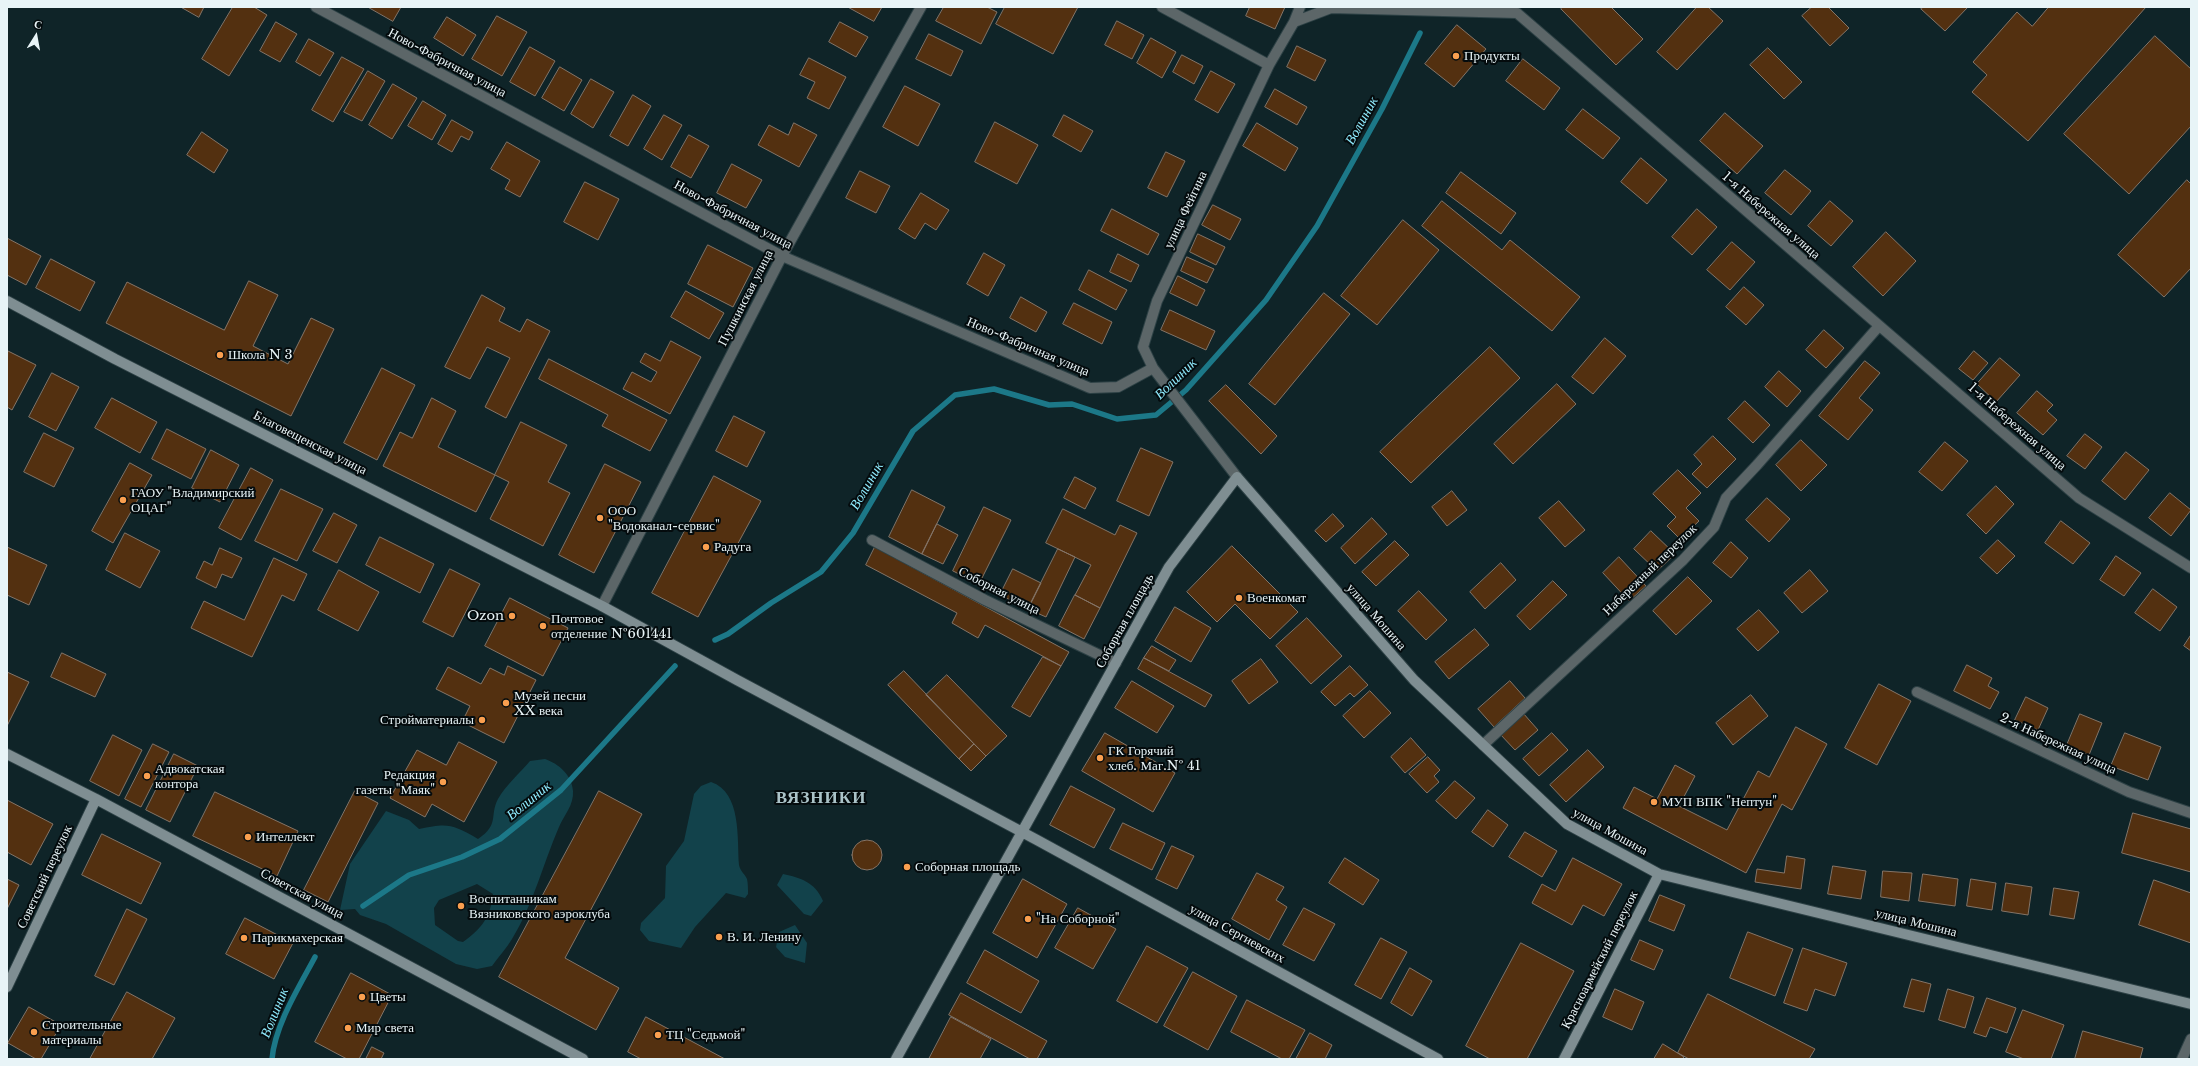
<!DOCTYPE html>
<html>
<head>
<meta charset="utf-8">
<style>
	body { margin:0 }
	#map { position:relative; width:2198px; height:1066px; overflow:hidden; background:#0f2428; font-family:"Libre Baskerville",serif }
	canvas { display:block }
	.frame { position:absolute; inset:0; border:8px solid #e8f4f7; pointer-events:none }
	.north { position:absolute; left:16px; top:16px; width:40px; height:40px; -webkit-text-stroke:3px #040b0d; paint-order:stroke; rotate:11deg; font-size:11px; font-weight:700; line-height:16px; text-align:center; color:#e8f4f7 }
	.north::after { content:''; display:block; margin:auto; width:14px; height:18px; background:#e8f4f7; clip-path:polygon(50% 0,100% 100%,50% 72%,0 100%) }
</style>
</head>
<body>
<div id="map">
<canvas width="2198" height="1066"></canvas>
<div class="frame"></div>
<div class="north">С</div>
</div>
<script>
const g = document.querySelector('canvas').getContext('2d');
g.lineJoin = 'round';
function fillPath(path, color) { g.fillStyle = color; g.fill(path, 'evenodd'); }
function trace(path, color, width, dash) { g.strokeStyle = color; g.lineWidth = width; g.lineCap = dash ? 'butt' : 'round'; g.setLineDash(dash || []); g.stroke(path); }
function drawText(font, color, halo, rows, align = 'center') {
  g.font = font + ' "Libre Baskerville",serif'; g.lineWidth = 4; g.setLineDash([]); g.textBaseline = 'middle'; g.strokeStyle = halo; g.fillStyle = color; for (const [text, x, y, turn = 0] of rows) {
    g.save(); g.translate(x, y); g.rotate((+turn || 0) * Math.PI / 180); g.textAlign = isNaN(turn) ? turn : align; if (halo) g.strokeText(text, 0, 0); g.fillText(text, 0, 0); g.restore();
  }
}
fillPath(new Path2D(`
	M545,759c14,5 27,16 28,32 1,14 -9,24 -14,36 -16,37 -26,78 -47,112 -6,10 -14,18 -20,27l-15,3 -21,-5 -70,-40 -26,-9 -5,-6 -15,1 10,-46 36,-53 23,9 10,9c29,-6 33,-5 59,10 22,-15 11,-23 20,-40 8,-14 22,-26 32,-38zM477,884l16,10c-3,24 -11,34 -30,48l-5,-1 -23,-16 -1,-17 5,-8z
	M711,782c31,10 26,58 28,83 1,6 6,9 8,14 1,4 1,11 1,15l-3,4 -19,-5 -31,34 -14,21 -32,-7 -9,-11 1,-7 24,-25 1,-32 18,-25 10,-47 7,-8z
	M783,874c18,4 32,8 40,27l-12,15 -7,-2 -27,-29z
	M795,925l12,18 -2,20 -20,-6 -9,-10 3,-15z`), '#12424b');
trace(new Path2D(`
	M715,640l13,-6 43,-31 50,-31 32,-39 60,-102 42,-36 39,-6 55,16 23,-1 45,15 39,-4 30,-25 80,-90 51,-74 65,-117 38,-76
	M363,906l46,-31 53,-18 38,-18 61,-49 114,-124
	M272,1059c3,-34 27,-72 43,-102`), '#1c7888', 5.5);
const building = new Path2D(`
	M181,7h23l-5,10z
	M233,7h21l13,8 -38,61 -27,-17z
	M368,7h33l-8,14z
	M848,7h34l-8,14z
	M944,7h43l10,5 -16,32 -45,-23z
	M1005,7h73l-25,47 -57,-30z
	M1250,7h35l-10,22 -29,-13z
	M1563,7h48l32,32 -27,26 -55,-56z
	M1697,7h11l15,14 -46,49 -20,-18z
	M1812,7h16l21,21 -19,18 -28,-30z
	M1924,7h44l-23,24 -24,-22z
	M2049,7h97l-118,134 -56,-49 15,-17 -14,-13 44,-50 15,14z
	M497,16l30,16 -25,44 -30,-17z
	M447,17l29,18 -13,21 -29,-18z
	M1117,21l27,14 -12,24 -27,-14z
	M276,22l21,12 -17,28 -20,-11z
	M840,22l28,15 -12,20 -27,-15z
	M1457,25l29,24 -32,38 -29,-23z
	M929,34l34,17 -12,25 -35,-17z
	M2155,36l36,33v57l-62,68 -65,-60z
	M1151,38l25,14 -14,26 -25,-15z
	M309,39l25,14 -14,23 -24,-14z
	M1297,46l29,14 -11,21 -28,-14z
	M530,47l25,14 -20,35 -25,-14z
	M1768,48l34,34 -18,17 -34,-34z
	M1182,55l21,11 -9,18 -21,-12z
	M342,57l22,12 -31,53 -21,-12z
	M809,58l37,19 -17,32 -22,-11 8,-16 -15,-7z
	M1523,59l37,29 -16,22 -38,-29z
	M560,67l22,13 -18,31 -22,-13z
	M368,71l17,10 -23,40 -18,-9z
	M1211,71l24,13 -17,29 -23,-13z
	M591,79l23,13 -21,36 -22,-14z
	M393,84l24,14 -25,41 -23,-14z
	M905,86l35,18 -22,42 -35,-19z
	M1275,89l32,18 -10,18 -32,-18z
	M633,95l18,11 -23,40 -18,-10z
	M423,101l23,14 -14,25 -24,-14z
	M1583,109l37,29 -17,21 -37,-29z
	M1725,113l38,33 -26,28 -37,-33z
	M664,115l18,10 -20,35 -18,-11z
	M1064,115l29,16 -12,21 -28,-16z
	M452,120l21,12 -4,8 -8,-4 -9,16 -14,-8z
	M995,122l43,23 -21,39 -42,-22z
	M794,123l23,12 -18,32 -41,-22 11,-20 19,10z
	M1257,123l41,25 -13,23 -42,-25z
	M202,132l26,18 -14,23 -27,-18z
	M689,135l20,11 -18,32 -20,-11z
	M507,142l33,19 -20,36 -15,-8 5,-9 -19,-11z
	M1166,152l19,9 -18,36 -19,-9z
	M1641,158l26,22 -20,24 -26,-22z
	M732,164l30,16 -16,28 -29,-15z
	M1785,170l26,21 -20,24 -26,-22z
	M860,171l30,15 -14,27 -30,-15z
	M1461,172l55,41 -15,21 -55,-41z
	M2187,180l4,4v84l-27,29 -46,-42z
	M585,182l34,17 -21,41 -34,-18z
	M921,193l28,17 -13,20 -11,-7 -10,16 -16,-10z
	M1442,201l60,49 8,-10 70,57 -28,34 -130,-105z
	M1830,201l23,20 -22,25 -23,-20z
	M1213,205l28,14 -11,21 -28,-15z
	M1112,209l47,25 -11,21 -47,-24z
	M1697,209l20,18 -25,28 -20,-18z
	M1403,220l36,30 -62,75 -36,-29z
	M1886,232l30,29 -33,35 -30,-29z
	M1198,234l27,13 -9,18 -26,-13z
	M7,238l34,18 -15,29 -19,-10z
	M1732,242l23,20 -25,28 -23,-20z
	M708,245l45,23 -20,39 -45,-23z
	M984,253l21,12 -17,31 -21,-12z
	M1118,254l21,11 -8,17 -21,-10z
	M1187,257l27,12 -7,14 -26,-12z
	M51,259l44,23 -15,29 -44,-23z
	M1089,270l38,20 -11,20 -37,-20z
	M1178,276l27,14 -8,16 -27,-13z
	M249,281l29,14 -25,51 35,18 23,-46 23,11 -43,87 -185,-93 21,-41 97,48z
	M1744,287l20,18 -18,20 -20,-18z
	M686,291l38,22 -15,26 -38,-22z
	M1324,293l26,21 -75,91 -26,-21z
	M482,295l23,13 -6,13 21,11 7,-13 23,12 -44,87 -21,-11 25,-49 -23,-11 -17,32 -25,-12z
	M1021,297l26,15 -11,20 -26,-14z
	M1074,303l38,19 -10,22 -39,-20z
	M1170,310l45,21 -9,19 -45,-20z
	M1824,330l20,18 -18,20 -20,-18z
	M1605,338l21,18 -33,38 -21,-17z
	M671,341l30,16 -31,57 -47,-25 9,-17 19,10 6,-10 -17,-10 5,-9 15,8z
	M1490,347l30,31 -109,105 -31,-31z
	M8,351l28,14 -24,45 -5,-3z
	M1974,351l14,12 -15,17 -14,-11z
	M2000,358l20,17 -24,27 -19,-18z
	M549,359l118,61 -17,31 -48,-25 6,-11 -69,-36z
	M1865,361l15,12 -21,25 14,12 -25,30 -29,-24z
	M382,368l33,17 -38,75 -33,-17z
	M1779,371l22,20 -14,16 -22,-20z
	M52,373l27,14 -23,44 -27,-14z
	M1557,384l19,20 -63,60 -19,-20z
	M1226,385l51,51 -16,18 -52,-53z
	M2037,391l16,14 -6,6 10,9 -14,15 -26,-22z
	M112,398l45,24 -17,31 -45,-25z
	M432,398l24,13 -18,36 57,28 -19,37 -93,-46 17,-34 12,6z
	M1745,401l25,24 -17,18 -25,-24z
	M734,416l31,16 -18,35 -31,-16z
	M521,422l46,23 -19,37 22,11 -27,53 -53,-27 19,-37 -14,-7z
	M167,429l39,20 -15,30 -39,-20z
	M44,433l30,15 -20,39 -30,-15z
	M2085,434l17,13 -17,22 -18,-13z
	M1713,436l23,23 -29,29 -15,-14 10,-10 -8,-9z
	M1801,440l26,25 -26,26 -25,-26z
	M1945,442l23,19 -26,30 -23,-19z
	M1141,448l32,14 -24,54 -32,-15z
	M211,450l28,15 -19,37 -28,-14z
	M2126,452l23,18 -24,30 -23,-19z
	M130,463l22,12 -39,68 -21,-12z
	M605,464l36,18 -47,91 -35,-18z
	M251,468l22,12 -32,60 -22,-12z
	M1678,470l23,23 -15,15 13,13 -19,18 -13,-13 9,-9 -23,-23z
	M714,476l47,25 -63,116 -46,-24z
	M1075,477l21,11 -11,21 -21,-11z
	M1996,486l18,18 -28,30 -19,-19z
	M281,489l42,20 -26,52 -42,-20z
	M912,490l33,17 -23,47 -33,-17z
	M1452,491l15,19 -20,16 -15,-19z
	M2170,493l21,17 -20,26 -22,-18z
	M1767,498l23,21 -21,23 -23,-22z
	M1559,501l26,29 -20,17 -26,-29z
	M984,507l27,13 -32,64 -26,-13z
	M1063,509l52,26 5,-10 17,8 -37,75 -25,-13 16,-30 -45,-22z
	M334,513l23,12 -20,38 -24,-12z
	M1333,514l11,12 -18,16 -11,-11z
	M1372,518l15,16 -32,30 -14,-16z
	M2061,521l29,22 -17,21 -28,-21z
	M937,524l21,11 -15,29 -21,-10z
	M1651,531l24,23 -18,17 -23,-22z
	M125,533l35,18 -20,37 -34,-18z
	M380,537l54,27 -14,29 -54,-28z
	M1998,540l17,16 -18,18 -17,-16z
	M1395,541l14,14 -33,31 -14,-14z
	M1731,542l17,16 -17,20 -18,-15z
	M1232,546l66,66 -28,27 -35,-35 -18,18 -30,-30z
	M7,547l40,18 -18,40 -22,-10z
	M875,547l194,105 -8,14 -76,-41 -7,13 -26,-15 5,-10 -91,-48z
	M220,548l22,10 -10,20 -10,-4 -6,14 -20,-10 8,-17 8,4z
	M1058,549l17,8 -29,60 -18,-8z
	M2116,556l25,17 -17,23 -24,-16z
	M1619,557l27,29 -17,15 -26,-28z
	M274,558l33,16 -13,27 -12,-6 -30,62 -61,-29 13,-27 40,19z
	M1501,563l15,17 -31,29 -15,-17z
	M450,569l30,15 -27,53 -30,-15z
	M1013,569l28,14 -13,26 -28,-14z
	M339,570l40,22 -21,39 -40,-21z
	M1810,570l18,21 -26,22 -18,-20z
	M1688,577l24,24 -36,34 -23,-24z
	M1553,581l14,14 -37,35 -13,-14z
	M2153,589l24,18 -17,24 -25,-18z
	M1419,591l28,29 -21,20 -28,-29z
	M1075,595l25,13 -16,31 -25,-13z
	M510,598l58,30 -25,48 -58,-30z
	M1175,607l36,21 -20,34 -36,-21z
	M1759,610l20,22 -21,19 -21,-22z
	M1307,618l35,38 -31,28 -35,-38z
	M1475,629l14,16 -40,34 -14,-17z
	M2191,635v16l-7,-5z
	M1152,646l24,14 -7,11 -25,-13z
	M62,653l44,21 -11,23 -44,-20z
	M1043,657l18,9 -31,51 -18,-10z
	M1144,658l68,37 -7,12 -67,-38z
	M1261,659l17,23 -29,22 -17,-23z
	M1967,665l25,13 -4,8 11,6 -9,17 -36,-18z
	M508,666l28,14 -32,63 -42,-21 8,-16 -34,-17 12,-22 33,17 9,-16 14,7z
	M1350,666l18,19 -14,12 -4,-4 -15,13 -14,-14z
	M904,671l70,73 -15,15 -71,-74z
	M7,672l22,10 -22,44z
	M947,675l60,61 -21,20 -60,-61z
	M1132,681l42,25 -17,27 -42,-25z
	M1510,681l15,17 -31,29 -16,-18z
	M1879,684l32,17 -34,64 -32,-17z
	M1370,691l21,22 -27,25 -21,-22z
	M1751,695l17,21 -35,29 -17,-22z
	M2026,697l22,11 -10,22 -23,-10z
	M1523,713l15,17 -23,20 -15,-16z
	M2080,714l22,9 -13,32 -22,-10z
	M1796,727l31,17 -35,66 -10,-6 -36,69 -123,-65 11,-21 23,12 18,-34 20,11 -16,30 48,24 31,-59 11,6z
	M1105,733l70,40 -22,39 -71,-41z
	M1552,733l16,17 -29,26 -16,-17z
	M2125,733l36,14 -13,33 -37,-14z
	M113,735l29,15 -23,46 -29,-15z
	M1411,738l15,17 -21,18 -14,-16z
	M459,742l38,20 -33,60 -32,-18 -7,13 -35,-19 27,-48 29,15z
	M153,744l16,8 -28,55 -16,-8z
	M974,744l12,12 -15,15 -12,-12z
	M1588,750l16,17 -38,35 -16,-17z
	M174,754l24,12 -28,56 -24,-12z
	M1428,757l12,13 -6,6 5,6 -12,11 -18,-19z
	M1455,781l20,17 -19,21 -20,-18z
	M1071,786l44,23 -21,39 -44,-23z
	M355,791l23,12 -50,99 -24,-12z
	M599,791l43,23 -77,144 54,30 -23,42 -97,-53z
	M215,792l83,39 -21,45 -84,-40z
	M7,800l46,24 -22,41 -24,-13z
	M1488,810l20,15 -15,22 -21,-15z
	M2133,813l58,16v43l-69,-19z
	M1123,823l42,20 -13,27 -42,-21z
	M1525,832l32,19 -15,26 -33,-20z
	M102,834l59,29 -20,41 -59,-29z
	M852 855a15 15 0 1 1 30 0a15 15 0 1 1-30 0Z
	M1172,846l22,10 -17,33 -21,-10z
	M1787,856l18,3 -4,30 -46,-7 2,-13 27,4z
	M1345,858l34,22 -16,25 -34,-22z
	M1573,858l49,26 -18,32 -21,-11 -11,20 -40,-22 10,-19 13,7z
	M1833,866l33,5 -5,28 -33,-5z
	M1883,871l29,2 -3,28 -28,-4z
	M1257,873l27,14 -8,13 11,7 -18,33 -37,-21z
	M1923,874l35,5 -3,27 -36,-5z
	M7,879l12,6 -12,24z
	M1023,879l44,25 -30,54 -44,-25z
	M1971,879l25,4 -4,27 -25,-4z
	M2154,880l37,13v50l-52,-18z
	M2006,883l26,4 -4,28 -26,-4z
	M2054,888l25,4 -5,27 -24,-4z
	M1660,895l25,10 -11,26 -25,-10z
	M1078,908l38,21 -23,40 -38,-21z
	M1304,908l31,16 -21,37 -31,-16z
	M127,909l20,10 -33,66 -19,-9z
	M245,918l48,25 -19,36 -48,-25z
	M1748,932l45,17 -18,47 -45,-18z
	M1381,938l26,14 -26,47 -26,-14z
	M1640,940l23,10 -9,20 -23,-10z
	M1521,943l53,28 -47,88h-37l-24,-13z
	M1147,946l41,22 -31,55 -40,-22z
	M1803,948l44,15 -12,33 -20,-7 -8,22 -23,-8z
	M985,950l54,31 -18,32 -54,-30z
	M1410,968l22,13 -20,35 -21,-13z
	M1193,972l44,24 -29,54 -44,-24z
	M351,973l41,22 -33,64h-12l-32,-17z
	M1912,979l19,5 -7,28 -20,-5z
	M1615,989l29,13 -12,28 -29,-13z
	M1948,989l26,8 -9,31 -26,-8z
	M127,992l48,26 -23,41h-62z
	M961,993l86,48 -10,18h-7l-81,-44z
	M1708,994l107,55 -6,10h-120l-11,-6z
	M1987,998l29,10 -9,25 -17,-6 -4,10 -12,-4z
	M1247,1000l58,30 -16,29h-7l-51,-27z
	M29,1007l32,18 -20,34h-5l-28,-16z
	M2023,1010l41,15 -13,34h-27l-18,-7z
	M646,1017l79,42h-84l-13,-7z
	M951,1017l40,22 -11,20h-51z
	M2083,1031l60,17 -3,11h-65z
	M1310,1033l22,12 -7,14h-29z
	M1663,1044l21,13 -2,2h-28z
	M372,1047l12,6 -3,6h-15z`);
fillPath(building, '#533010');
trace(building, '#847467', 1);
const street = new Path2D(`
	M316,7l466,249 308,132 28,-1 35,-19
	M1162,7l107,58
	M1294,22l37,-14 186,5 562,485 112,70
	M1237,477l-84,-109 -10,-21 14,-46 112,-236 25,-43 6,-15
	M872,540l113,60 131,63
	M602,606l180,-350 139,-249
	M1917,692l212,100 62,21
	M1483,745l200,-185 31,-33 12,-29 31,-33 122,-139
	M2182,1059l9,-20`);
const secondary = new Path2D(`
	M7,301l108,58 487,247 135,74 300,160 401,219
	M7,754l89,45 487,260
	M7,987l89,-188
	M896,1059l273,-492 68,-90 177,203 153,144 92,50 532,130
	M1564,1059l95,-185`);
trace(street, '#2d4145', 12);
trace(secondary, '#2d4145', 12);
trace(street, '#5c6668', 10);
trace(secondary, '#7f8e92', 10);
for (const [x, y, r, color] of [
	[1456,56,4,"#fa9f4f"],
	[220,355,4,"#fa9f4f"],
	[123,500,4,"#fa9f4f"],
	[600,518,4,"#fa9f4f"],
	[706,547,4,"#fa9f4f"],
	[1239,598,4,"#fa9f4f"],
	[512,616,4,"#fa9f4f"],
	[543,626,4,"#fa9f4f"],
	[506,703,4,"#fa9f4f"],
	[482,720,4,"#fa9f4f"],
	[1100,758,4,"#fa9f4f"],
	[147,776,4,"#fa9f4f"],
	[443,782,4,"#fa9f4f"],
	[1654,802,4,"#fa9f4f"],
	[248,837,4,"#fa9f4f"],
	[907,867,4,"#fa9f4f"],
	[461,906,4,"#fa9f4f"],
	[1028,919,4,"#fa9f4f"],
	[719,937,4,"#fa9f4f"],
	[244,938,4,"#fa9f4f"],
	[362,997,4,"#fa9f4f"],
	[348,1028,4,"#fa9f4f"],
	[34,1032,4,"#fa9f4f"],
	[658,1035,4,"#fa9f4f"]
]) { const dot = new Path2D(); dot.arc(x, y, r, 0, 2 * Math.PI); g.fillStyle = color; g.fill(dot); trace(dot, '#040b0d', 1.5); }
drawText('13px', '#e8f4f7', '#040b0d', [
	["Продукты",1464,56],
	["Школа N 3",228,355],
	["ГАОУ \"Владимирский",131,493],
	["ОЦАГ\"",131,508],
	["ООО",608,511],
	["\"Водоканал-сервис\"",608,526],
	["Радуга",714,547],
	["Военкомат",1247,598],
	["Ozon",504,616,"right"],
	["Почтовое",551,619],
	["отделение №601441",551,634],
	["Музей песни",514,696],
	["XX века",514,711],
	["Стройматериалы",474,720,"right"],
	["ГК Горячий",1108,751],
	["хлеб. Маг.№ 41",1108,766],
	["Адвокатская",155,769],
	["контора",155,784],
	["Редакция",435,775,"right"],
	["газеты \"Маяк\"",435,790,"right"],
	["МУП ВПК \"Нептун\"",1662,802],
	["Интеллект",256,837],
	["Соборная площадь",915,867],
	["Воспитанникам",469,899],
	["Вязниковского аэроклуба",469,914],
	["\"На Соборной\"",1036,919],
	["В. И. Ленину",727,937],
	["Парикмахерская",252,938],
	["Цветы",370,997],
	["Строительные",42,1025],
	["материалы",42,1040],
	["Мир света",356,1028],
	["ТЦ \"Седьмой\"",666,1035]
], 'left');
drawText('13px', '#e8f4f7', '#040b0d', [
	["Ново-Фабричная улица",447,63,28],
	["улица Фейгина",1186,210,-65],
	["Ново-Фабричная улица",733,215,28],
	["1-я Набережная улица",1771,216,41],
	["Пушкинская улица",746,298,-63],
	["Ново-Фабричная улица",1028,347,23],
	["1-я Набережная улица",2017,427,41],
	["Благовещенская улица",310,443,27],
	["Набережный переулок",1650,570,-44],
	["Соборная улица",999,591,27],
	["улица Мошина",1376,617,49],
	["Соборная площадь",1125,621,-61],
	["2-я Набережная улица",2058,744,25],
	["улица Мошина",1610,832,29],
	["Советский переулок",45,877,-65],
	["Советская улица",302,894,28],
	["улица Мошина",1916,923,14],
	["улица Сергиевских",1237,934,29],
	["Красноармейский переулок",1600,960,-63]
]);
drawText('italic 14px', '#8febfe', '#040b0d', [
	["Волшник",1362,121,-61],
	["Волшник",1176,379,-44],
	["Волшник",867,486,-60],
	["Волшник",529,801,-39],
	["Волшник",275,1013,-68]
]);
g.letterSpacing = '1px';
drawText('bold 17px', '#abc3c8', '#040b0d', [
	["ВЯЗНИКИ",821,798]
]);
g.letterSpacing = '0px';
</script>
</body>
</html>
